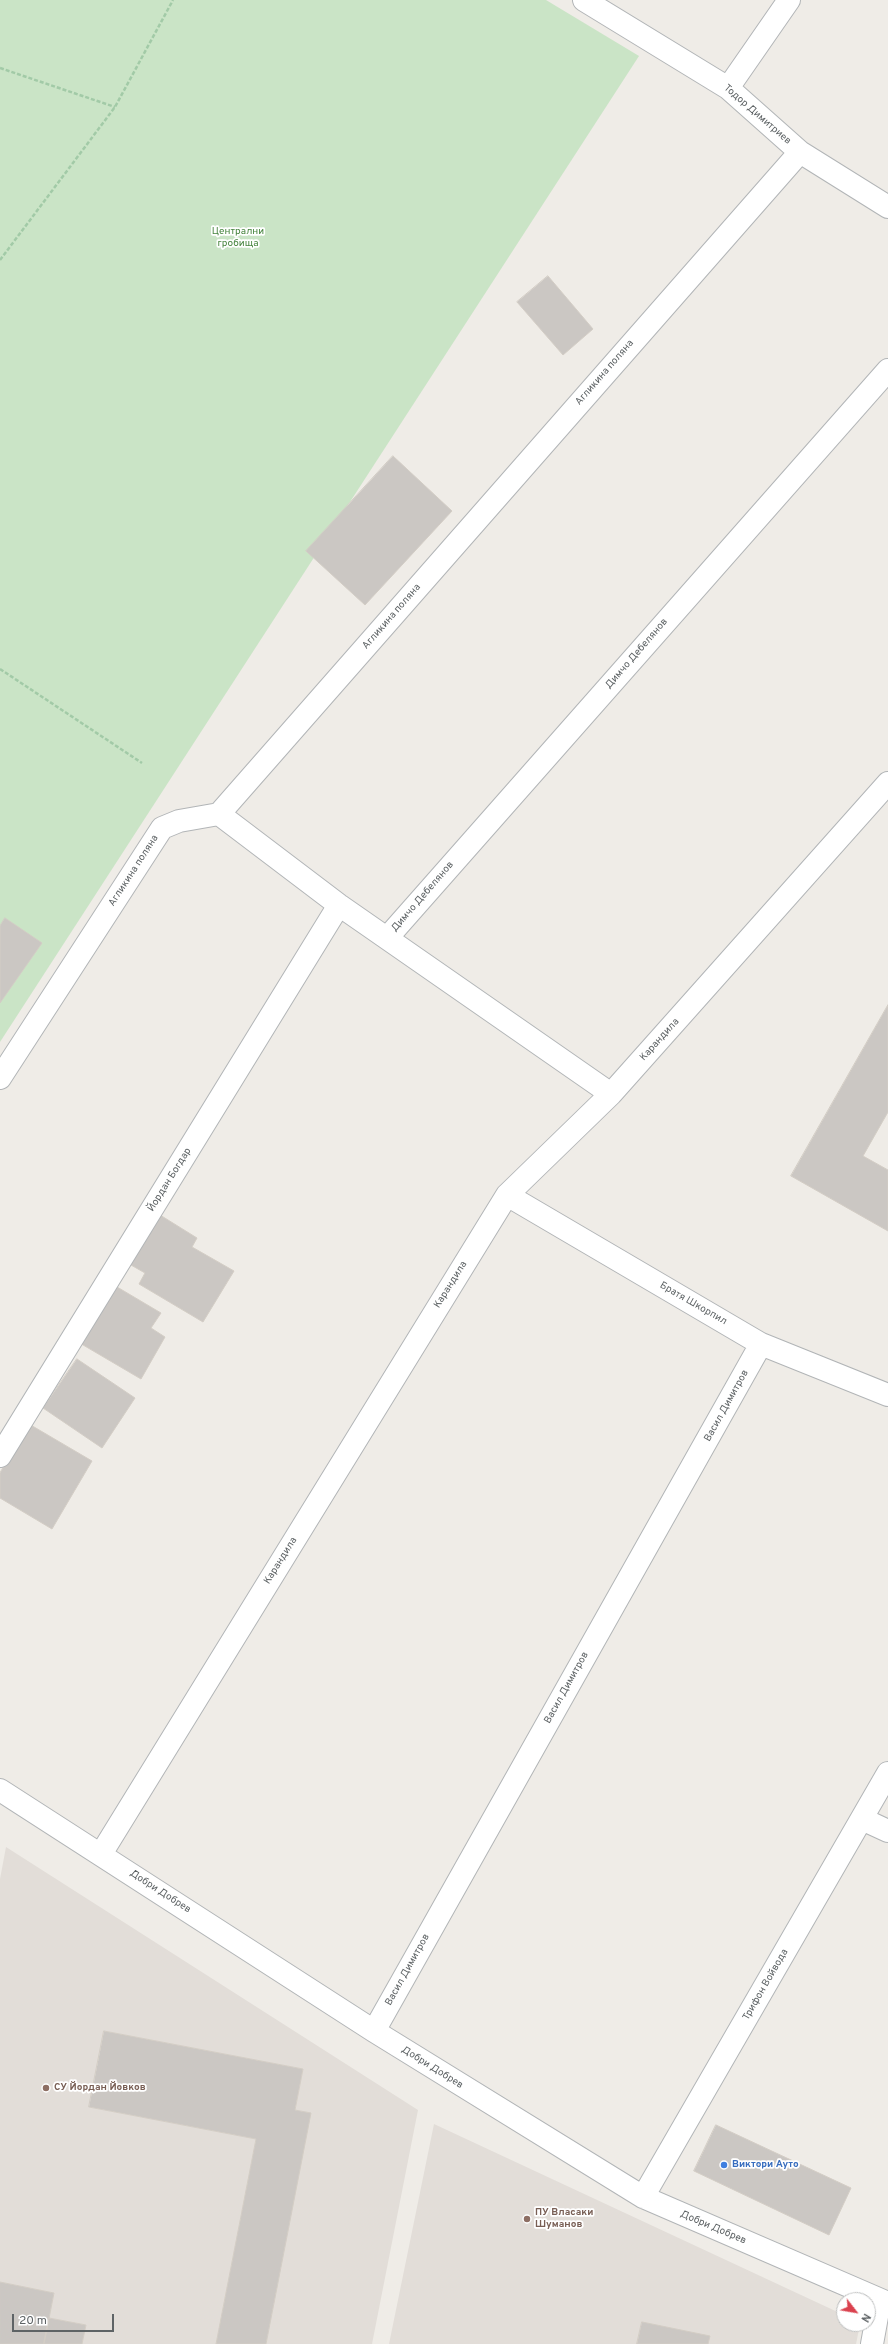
<!DOCTYPE html>
<html>
<head>
<meta charset="utf-8">
<style>
	body { margin:0 }
	#map { position:relative; width:888px; height:2344px; overflow:hidden; background:#efece7; font-family:Overpass,sans-serif }
	canvas { display:block }
	.north { position:absolute; left:836px; top:2292px; width:40px; height:40px; box-sizing:border-box; background:#fff; border:1px solid #bfc1c1; border-radius:50%; rotate:121deg; font-size:11px; font-weight:700; line-height:16px; text-align:center; color:#5e6365 }
	.north::after { content:''; display:block; margin:auto; width:14px; height:18px; background:#da414e; clip-path:polygon(50% 0,100% 100%,50% 72%,0 100%) }
	.scale { position:absolute; left:12px; top:2314px; width:102px; height:18px; box-sizing:border-box; border:2px solid #5e6365; border-top:0; padding-left:5px; font-size:12px; line-height:14px; white-space:nowrap; color:#5e6365; -webkit-text-stroke:3px #fff; paint-order:stroke }
</style>
</head>
<body>
<div id="map">
<canvas width="888" height="2344"></canvas>
<div class="north">N</div>
<div class="scale">20 m</div>
</div>
<script>
const g = document.querySelector('canvas').getContext('2d');
g.lineJoin = 'round';
function fillPath(path, color) { g.fillStyle = color; g.fill(path, 'evenodd'); }
function trace(path, color, width, dash) { g.strokeStyle = color; g.lineWidth = width; g.lineCap = dash ? 'butt' : 'round'; g.setLineDash(dash || []); g.stroke(path); }
function drawText(font, color, halo, rows, align = 'center') {
  g.font = font + ' Overpass,sans-serif'; g.lineWidth = 3.5; g.setLineDash([]); g.textBaseline = 'middle'; g.strokeStyle = halo; g.fillStyle = color; for (const [text, x, y, turn = 0] of rows) {
    g.save(); g.translate(x, y); g.rotate((+turn || 0) * Math.PI / 180); g.textAlign = isNaN(turn) ? turn : align; if (halo) g.strokeText(text, 0, 0); g.fillText(text, 0, 0); g.restore();
  }
}
fillPath(new Path2D(`
	M6,1847l412,263 -46,234h-106l44,-231 -15,-3 8,-41 -199,-38 -15,76 167,32 -40,205h-134l4,-19 -37,-7 5,-25 -54,-11v-403z
	M434,2124l410,191v9h16l-4,20h-467z`), '#e2ddd8');
fillPath(new Path2D(`
	M0,0h546l93,56 -639,986z`), '#cae4c6');
const building = new Path2D(`
	M548,276l45,53 -30,26 -46,-53z
	M393,456l59,55 -87,94 -59,-54z
	M5,918l37,25 -42,60v-77z
	M888,1005v107l-25,44 25,14v61l-97,-55z
	M160,1215l37,23 -5,9 42,24 -31,51 -64,-38 6,-11 -14,-8z
	M112,1284l49,29 -10,15 14,9 -24,42 -63,-37z
	M77,1359l58,39 -33,50 -59,-40z
	M29,1424l63,37 -40,68 -52,-31v-25z
	M104,2031l199,38 -8,41 16,3 -45,231h-50l40,-205 -167,-32z
	M716,2125l135,63 -22,47 -135,-64z
	M0,2282l54,11 -10,51h-44z
	M49,2318l37,7 -4,19h-38z
	M642,2322l68,14 -2,8h-71z`);
fillPath(building, '#cbc7c3');
trace(building, '#d3cdc5', 1);
const street = new Path2D(`
	M584,0l144,88 72,64 88,55
	M728,88l61,-88
	M219,814l120,91 272,189
	M387,938l501,-568
	M0,1078l162,-250 17,-7 40,-7 581,-662
	M507,1195l254,149 127,51
	M0,1456l339,-551
	M0,1790l374,241 269,166 245,106
	M862,1819l26,12
	M101,1854l406,-659 104,-101 277,-311
	M374,2031l387,-687
	M643,2197l245,-424
	M872,2344l8,-44`);
trace(street, '#b2b5b7', 24);
trace(new Path2D(`
	M0,68l115,39
	M0,260l115,-153 58,-107
	M0,669l142,94`), '#a2caa7', 2.5, [4, 2]);
trace(street, '#fff', 22);
for (const [x, y, r, color] of [
	[46,2088,4,"#8d6e63"],
	[724,2165,4,"#3f7fe0"],
	[527,2219,4,"#8d6e63"]
]) { const dot = new Path2D(); dot.arc(x, y, r, 0, 2 * Math.PI); g.fillStyle = color; g.fill(dot); trace(dot, '#fff', 1.5); }
drawText('10px', '#5e6365', '#fff', [
	["Тодор Димитриев",757,115,41],
	["Агликина поляна",605,373,-49],
	["Агликина поляна",392,617,-49],
	["Димчо Дебелянов",637,654,-49],
	["Агликина поляна",134,871,-57],
	["Димчо Дебелянов",423,897,-49],
	["Карандила",660,1040,-48],
	["Йордан Богдар",170,1180,-58],
	["Карандила",451,1285,-58],
	["Братя Шкорпил",693,1304,30],
	["Васил Димитров",727,1406,-61],
	["Карандила",281,1561,-58],
	["Васил Димитров",567,1688,-61],
	["Добри Добрев",160,1892,33],
	["Васил Димитров",408,1970,-61],
	["Трифон Войвода",766,1985,-60],
	["Добри Добрев",432,2068,32],
	["Добри Добрев",713,2228,23]
]);
drawText('10px', '#46843e', '#fff', [
	["Централни",238,232],
	["гробища",238,244]
]);
drawText('bold 10px', '#785e54', '#fff', [
	["СУ Йордан Йовков",54,2088],
	["ПУ Власаки",535,2213],
	["Шуманов",535,2225]
], 'left');
drawText('bold 10px', '#366cbe', '#fff', [
	["Виктори Ауто",732,2165]
], 'left');
</script>
</body>
</html>
